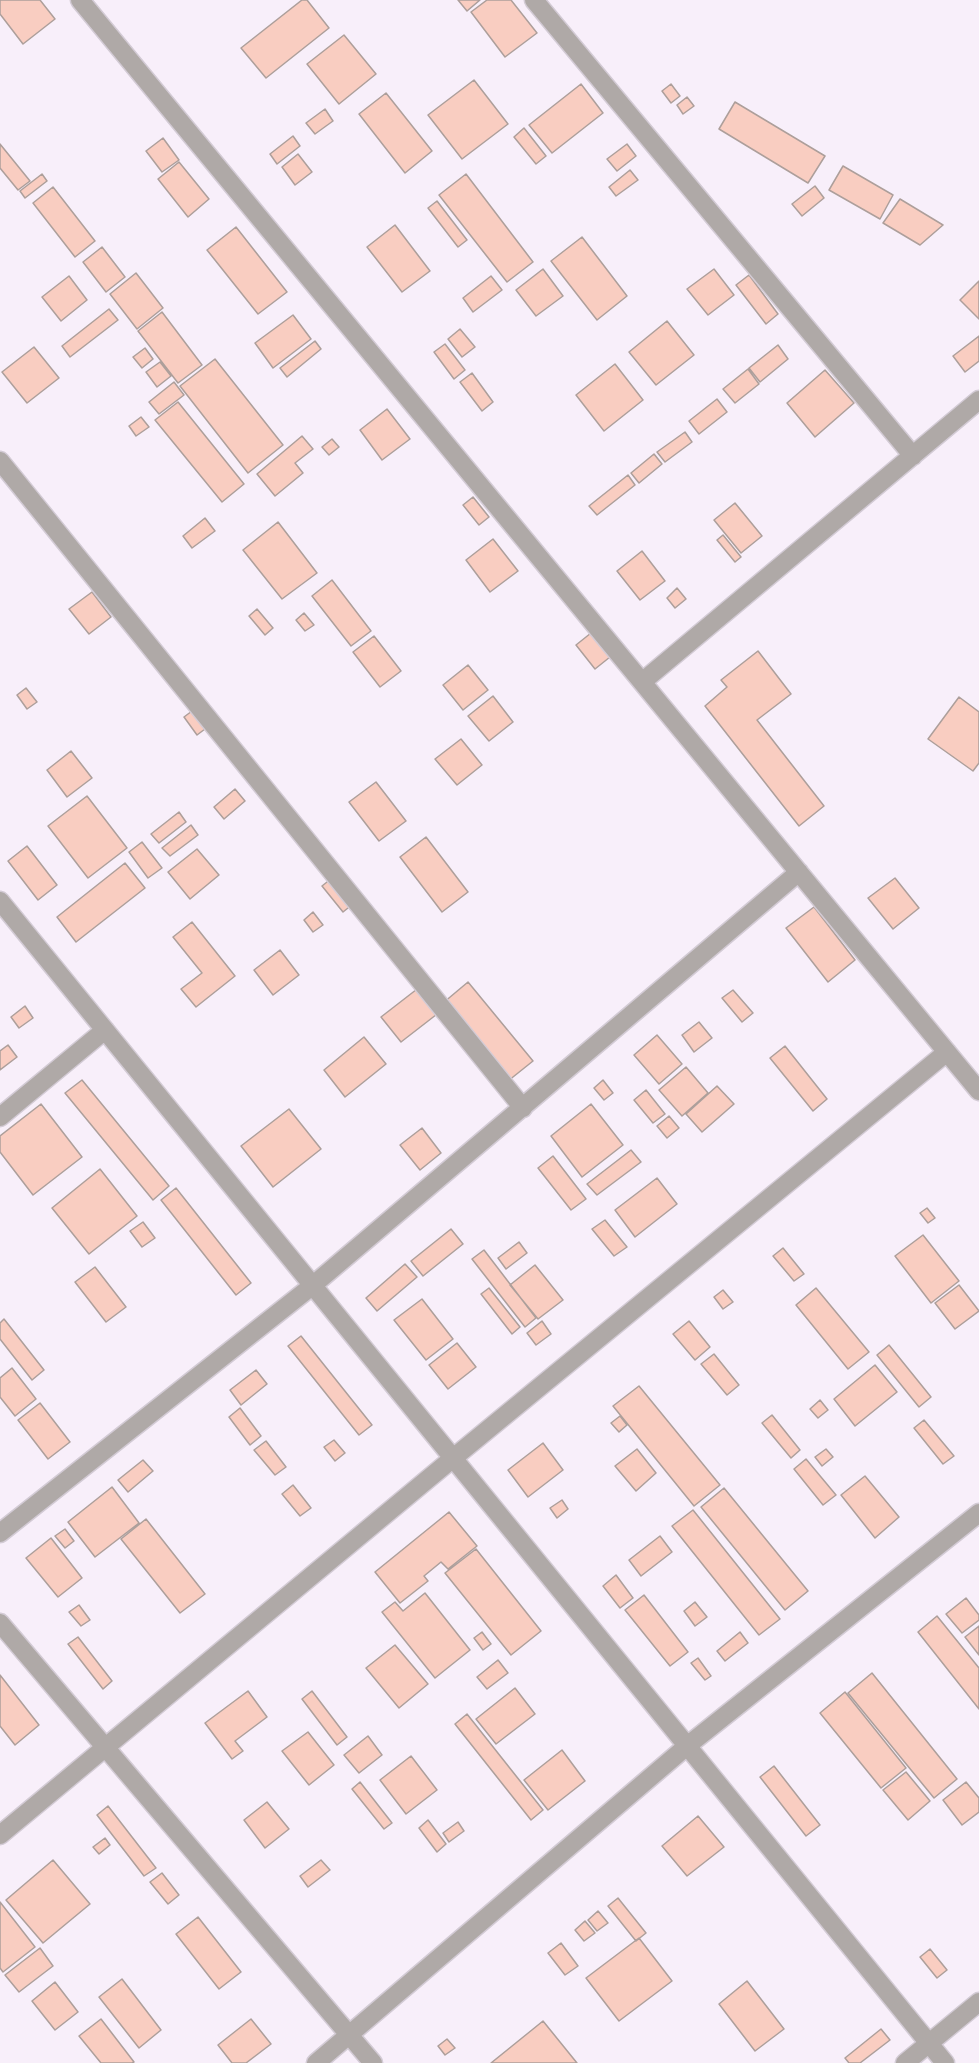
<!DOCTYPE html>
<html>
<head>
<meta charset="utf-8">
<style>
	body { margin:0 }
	canvas { display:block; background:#f8effa }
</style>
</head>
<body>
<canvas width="979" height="2063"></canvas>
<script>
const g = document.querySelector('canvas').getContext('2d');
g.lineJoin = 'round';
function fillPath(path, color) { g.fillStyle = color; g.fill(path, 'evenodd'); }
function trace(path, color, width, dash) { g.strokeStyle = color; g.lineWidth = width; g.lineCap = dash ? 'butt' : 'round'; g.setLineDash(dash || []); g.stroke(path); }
const building = new Path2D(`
	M0,0h40l15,19 -32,25 -23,-30z
	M302,0h5l22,28 -63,50 -25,-30z
	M458,0h22l-13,11z
	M487,0h24l26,33 -32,24 -34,-45z
	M344,35l32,39 -37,30 -32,-40z
	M474,80l34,44 -46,35 -34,-44z
	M581,84l22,29 -51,40 -23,-28z
	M671,84l9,12 -9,7 -9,-12z
	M386,93l46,58 -27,22 -46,-59z
	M687,97l7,9 -11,8 -6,-9z
	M735,102l90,54 -17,27 -89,-54z
	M325,109l8,12 -18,13 -9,-11z
	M524,128l22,28 -10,8 -22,-27z
	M293,136l7,10 -23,18 -7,-10z
	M163,138l16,22 -17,12 -16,-21z
	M0,144l30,37 -12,9 -18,-22z
	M627,144l9,12 -19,15 -10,-12z
	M298,154l14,18 -17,13 -13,-18z
	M179,162l30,37 -21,18 -30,-38z
	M843,166l50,29 -13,24 -51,-29z
	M630,170l8,10 -22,16 -7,-9z
	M42,174l5,7 -22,17 -5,-7z
	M466,174l67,88 -26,20 -68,-87z
	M815,186l9,12 -22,18 -10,-12z
	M53,187l42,54 -20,16 -42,-54z
	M900,199l43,26 -23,20 -37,-22z
	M437,201l30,39 -9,7 -30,-39z
	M395,225l35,46 -28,21 -35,-45z
	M236,227l51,65 -29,22 -51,-64z
	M582,237l45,59 -30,24 -46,-59z
	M102,247l23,30 -19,15 -23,-30z
	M543,269l20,27 -27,20 -20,-26z
	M714,269l20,26 -26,20 -21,-26z
	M136,273l27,35 -26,21 -27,-35z
	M749,275l29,39 -12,10 -30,-39z
	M69,276l18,24 -26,21 -19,-24z
	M491,276l11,14 -29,22 -10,-14z
	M979,281v38l-19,-19z
	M109,309l9,11 -48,37 -8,-11z
	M162,312l40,53 -24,18 -40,-52z
	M293,315l18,24 -38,29 -18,-25z
	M667,321l27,34 -38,30 -27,-33z
	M460,329l15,18 -13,10 -14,-18z
	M979,336v25l-14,11 -12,-16z
	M315,341l6,8 -34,28 -7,-9z
	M445,344l20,26 -11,9 -20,-27z
	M778,345l10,14 -28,23 -11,-14z
	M34,347l25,31 -32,25 -25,-31z
	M145,348l8,11 -11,9 -9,-11z
	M215,359l68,86 -35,28 -68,-87z
	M160,362l11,14 -14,11 -11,-15z
	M615,364l28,36 -39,31 -28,-36z
	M748,369l11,15 -24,19 -12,-14z
	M825,370l29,33 -39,34 -28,-34z
	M472,373l21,29 -11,9 -22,-29z
	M174,382l10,13 -25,19 -10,-12z
	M717,399l10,13 -28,22 -10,-13z
	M178,402l66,82 -22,18 -67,-82z
	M387,409l23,30 -28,21 -22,-30z
	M141,417l8,10 -13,9 -7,-10z
	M685,432l7,10 -27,20 -8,-10z
	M302,436l11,13 -18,14 8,10 -28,23 -18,-22z
	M332,439l7,8 -10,8 -7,-8z
	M654,454l8,10 -23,19 -8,-10z
	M628,475l7,10 -38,30 -8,-9z
	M473,497l16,20 -10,8 -16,-20z
	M735,503l27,33 -21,17 -27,-33z
	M205,518l10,13 -23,17 -9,-12z
	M278,522l39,51 -35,26 -39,-49z
	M723,535l18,22 -6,5 -18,-22z
	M493,539l25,32 -28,21 -24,-32z
	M642,551l23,30 -25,19 -23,-29z
	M332,580l39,51 -20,15 -39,-50z
	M677,588l9,11 -11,9 -8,-10z
	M92,592l19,25 -22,17 -20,-25z
	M257,609l16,19 -8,7 -16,-19z
	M304,613l10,12 -9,6 -9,-11z
	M591,633l19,24 -15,12 -19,-24z
	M374,636l27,35 -21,16 -27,-35z
	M758,651l33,43 -34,26 67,86 -25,20 -94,-120 22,-19 -6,-7z
	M468,665l20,25 -25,20 -20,-25z
	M26,688l11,14 -10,7 -10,-14z
	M493,696l20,26 -24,19 -21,-25z
	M959,697l20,15v51l-6,8 -45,-32z
	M196,708l13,18 -12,9 -13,-18z
	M461,739l21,26 -25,20 -22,-26z
	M71,751l21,27 -25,19 -20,-27z
	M376,782l30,39 -27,20 -30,-39z
	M235,789l10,12 -21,18 -10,-12z
	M87,796l40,52 -39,30 -40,-52z
	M179,812l7,10 -27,21 -8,-9z
	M191,825l7,10 -28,21 -8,-8z
	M426,837l42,55 -26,20 -42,-55z
	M142,842l20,26 -14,10 -19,-26z
	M27,846l30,39 -19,15 -30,-39z
	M197,849l22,26 -29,24 -22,-27z
	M125,863l20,25 -69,54 -19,-25z
	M332,878l21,26 -10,8 -21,-26z
	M895,878l24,30 -26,21 -25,-31z
	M814,907l41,53 -27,22 -42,-54z
	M313,912l10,13 -10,7 -9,-12z
	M192,922l43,54 -39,31 -15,-18 21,-16 -29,-36z
	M280,950l19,25 -26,20 -19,-25z
	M468,982l65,79 -25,20 -65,-78z
	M421,986l20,25 -40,31 -20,-25z
	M733,990l20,23 -11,9 -20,-24z
	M25,1006l8,12 -14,10 -8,-11z
	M699,1022l13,16 -18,14 -12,-17z
	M657,1035l25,29 -23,20 -25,-29z
	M364,1037l22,27 -41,33 -21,-27z
	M8,1045l9,12 -17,13v-19z
	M785,1046l42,53 -14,12 -43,-53z
	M686,1067l22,26 -26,23 -23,-26z
	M82,1080l87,106 -16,14 -88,-107z
	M603,1080l10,13 -9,7 -10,-12z
	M717,1086l17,18 -32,28 -16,-18z
	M646,1090l19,24 -12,9 -19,-23z
	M41,1104l41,53 -49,38 -33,-43v-16z
	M591,1104l32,41 -41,32 -31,-41z
	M289,1109l32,40 -48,38 -32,-41z
	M669,1116l10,12 -12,10 -10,-12z
	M422,1128l19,25 -21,17 -20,-25z
	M631,1150l10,12 -44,33 -10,-11z
	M553,1156l33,43 -15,11 -33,-42z
	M100,1169l37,47 -48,38 -37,-46z
	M657,1178l20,26 -42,33 -20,-27z
	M176,1188l75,95 -15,12 -75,-95z
	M927,1208l8,10 -7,5 -8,-10z
	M605,1220l22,27 -13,9 -22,-27z
	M143,1222l12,16 -13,9 -12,-16z
	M451,1229l12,15 -40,32 -12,-15z
	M923,1235l36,46 -28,22 -36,-47z
	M519,1242l8,11 -21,16 -8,-11z
	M783,1248l21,26 -10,7 -21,-25z
	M484,1250l52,68 -11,9 -53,-68z
	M405,1264l12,13 -40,34 -11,-13z
	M535,1265l28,35 -25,19 -28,-34z
	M95,1267l31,40 -20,15 -31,-40z
	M959,1285l20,26 -24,18 -20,-26z
	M489,1288l31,39 -8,7 -31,-40z
	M816,1288l53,64 -21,17 -52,-64z
	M723,1290l10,12 -10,7 -9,-12z
	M422,1299l31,40 -27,21 -32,-40z
	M4,1319l40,51 -12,10 -32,-41v-16z
	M542,1321l9,13 -15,11 -9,-12z
	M689,1321l21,26 -15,13 -22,-26z
	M301,1336l71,89 -13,10 -71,-89z
	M457,1343l19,24 -28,22 -19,-24z
	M889,1345l42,52 -12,10 -42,-52z
	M714,1354l25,31 -12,10 -26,-31z
	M875,1365l22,27 -42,34 -21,-27z
	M12,1368l24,31 -21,17 -15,-19v-19z
	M256,1370l11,14 -26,21 -11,-15z
	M639,1386l81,99 -26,21 -81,-100z
	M820,1400l8,10 -10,8 -8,-9z
	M40,1403l30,39 -22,17 -30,-39z
	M240,1408l21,28 -11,9 -21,-28z
	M772,1415l28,35 -9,8 -29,-35z
	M620,1416l7,9 -8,7 -8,-9z
	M924,1420l30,36 -11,8 -29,-36z
	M334,1440l11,13 -10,8 -11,-14z
	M266,1441l20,26 -11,8 -21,-25z
	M543,1443l20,27 -35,27 -20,-27z
	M637,1449l19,24 -20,18 -21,-25z
	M826,1449l7,8 -11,9 -7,-9z
	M806,1459l30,36 -13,10 -29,-36z
	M143,1460l10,11 -25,21 -10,-12z
	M865,1476l34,41 -24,21 -34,-43z
	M293,1485l18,23 -11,8 -18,-22z
	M112,1487l27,36 -44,34 -27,-35z
	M724,1488l84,103 -23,19 -84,-103z
	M562,1500l6,9 -11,9 -7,-10z
	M693,1510l87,109 -21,16 -87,-109z
	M449,1512l28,34 -29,23 -7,-7 -17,14 4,5 -28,22 -25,-31z
	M146,1519l59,75 -25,19 -59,-74z
	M65,1529l9,12 -9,7 -10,-12z
	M660,1536l12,16 -31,24 -12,-16z
	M51,1538l31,40 -24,19 -32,-39z
	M476,1549l65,82 -30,24 -66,-82z
	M616,1575l17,23 -13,10 -17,-22z
	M425,1593l45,57 -35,28 -53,-66 13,-10 8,9z
	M644,1595l44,57 -18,14 -45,-56z
	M966,1598l13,17v5l-17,13 -16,-19z
	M695,1602l12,15 -12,9 -11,-15z
	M79,1605l11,15 -9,6 -12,-14z
	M937,1616l42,52v41l-61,-77z
	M979,1626v29l-14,-18z
	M482,1632l9,12 -8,6 -9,-12z
	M740,1632l8,11 -23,18 -8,-10z
	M78,1637l34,44 -9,8 -35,-45z
	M395,1645l33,39 -29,24 -33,-40z
	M698,1658l13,18 -6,4 -14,-17z
	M498,1660l10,13 -21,16 -10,-12z
	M872,1673l85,106 -23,19 -86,-105z
	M0,1675l39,50 -24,20 -15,-19z
	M515,1688l20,26 -39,30 -20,-25z
	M248,1691l19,26 -32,24 8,10 -11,8 -27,-36z
	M312,1691l35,46 -10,8 -35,-46z
	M845,1692l61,76 -25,20 -61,-75z
	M467,1714l76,96 -12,10 -76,-96z
	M308,1732l26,33 -25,20 -27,-34z
	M368,1736l14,19 -23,18 -15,-18z
	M562,1750l23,31 -37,29 -24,-30z
	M411,1756l26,34 -31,24 -26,-34z
	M774,1766l46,59 -14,11 -46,-59z
	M906,1772l24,29 -22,19 -25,-30z
	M360,1782l32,41 -8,6 -32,-40z
	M966,1782l13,16v14l-17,13 -19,-25z
	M267,1802l22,27 -24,19 -21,-28z
	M108,1806l48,62 -12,8 -47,-61z
	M698,1816l26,31 -37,29 -25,-30z
	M428,1820l18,24 -9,8 -18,-24z
	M458,1822l6,9 -15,11 -6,-9z
	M105,1838l5,7 -11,9 -6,-7z
	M53,1860l37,44 -47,39 -37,-43z
	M321,1860l9,10 -22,17 -8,-11z
	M162,1873l17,22 -11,9 -18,-22z
	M618,1898l28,35 -10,8 -28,-35z
	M0,1902l35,45 -32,25 -3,-4z
	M598,1911l10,12 -11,8 -9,-11z
	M198,1917l43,55 -22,17 -43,-55z
	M585,1921l10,12 -11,8 -9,-11z
	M639,1938l33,43 -53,40 -33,-43z
	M561,1943l17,23 -13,9 -17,-22z
	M40,1948l13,18 -34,26 -14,-17z
	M930,1949l17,21 -10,8 -17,-21z
	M122,1979l39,51 -22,18 -40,-51z
	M747,1981l37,48 -29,22 -36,-47z
	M55,1982l23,30 -23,18 -23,-29z
	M101,2019l33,43 -2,1h-31l-22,-27z
	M251,2019l20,25 -25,19h-14l-14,-18z
	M543,2021l34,42h-86z
	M881,2029l9,11 -30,23h-11l-4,-5z
	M447,2039l8,9 -10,7 -7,-9z`);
fillPath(building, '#f9cdc1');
trace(building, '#ad9f9b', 1.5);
const street = new Path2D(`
	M80,0l899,1091
	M534,0l379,456
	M0,461l523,647
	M642,682l337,-282
	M0,901l945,1162
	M0,1117l105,-87
	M0,1533l312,-247 487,-414
	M0,1623l373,440
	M0,1835l452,-376 495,-407
	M316,2063l371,-317 292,-233
	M905,2063l74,-61`);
trace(street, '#d3cbd5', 21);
trace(street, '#afa9a7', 18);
</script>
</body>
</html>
